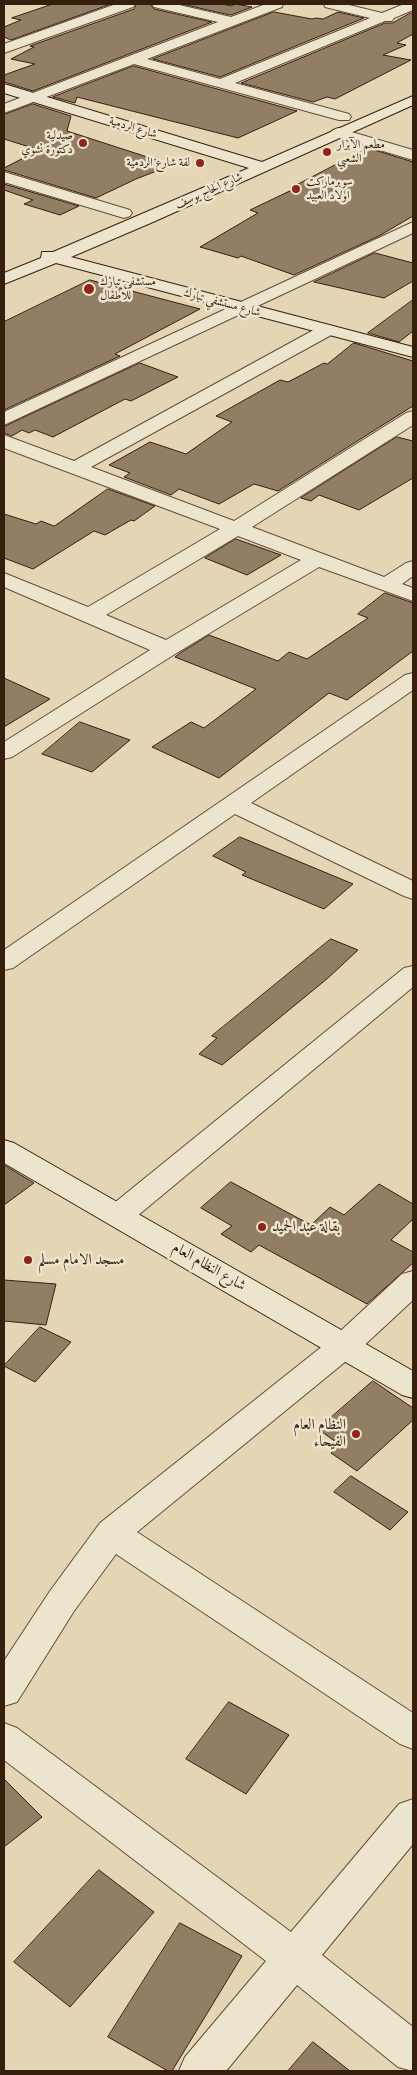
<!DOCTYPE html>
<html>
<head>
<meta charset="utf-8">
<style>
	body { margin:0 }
	#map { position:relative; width:417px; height:2075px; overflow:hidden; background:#e4d6b4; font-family:"IM FELL Great Primer",serif }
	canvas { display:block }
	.frame { position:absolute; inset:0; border:5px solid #371f0e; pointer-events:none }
</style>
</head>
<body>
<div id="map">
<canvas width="417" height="2075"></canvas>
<div class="frame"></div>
</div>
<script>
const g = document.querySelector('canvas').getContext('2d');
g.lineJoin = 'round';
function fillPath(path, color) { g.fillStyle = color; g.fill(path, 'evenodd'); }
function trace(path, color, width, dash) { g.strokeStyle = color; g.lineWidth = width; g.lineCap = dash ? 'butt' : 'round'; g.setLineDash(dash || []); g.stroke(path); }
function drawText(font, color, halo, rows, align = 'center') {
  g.font = font + ' "IM FELL Great Primer",Amiri,serif'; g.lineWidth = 5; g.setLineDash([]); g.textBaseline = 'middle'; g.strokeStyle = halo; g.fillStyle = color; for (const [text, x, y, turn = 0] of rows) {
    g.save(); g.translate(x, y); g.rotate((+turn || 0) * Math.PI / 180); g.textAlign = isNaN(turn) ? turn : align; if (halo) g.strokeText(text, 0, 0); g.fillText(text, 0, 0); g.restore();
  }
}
const building = new Path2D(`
	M53,4h58l-100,36 -7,-3v-10l17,-7 -9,-2z
	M137,4h13l4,5 58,13 -179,69 -29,-9v-7l31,-11 -24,-5 23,-12 -4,-1 104,-37z
	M182,4h41l8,2 4,-2 17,3 -21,8z
	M274,12l38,7 4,-1 7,1 15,-7 26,6 -144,59 -67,-18z
	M411,13l2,1v20l-16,9 9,2 -23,10 28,5 -76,39 -8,-2 -14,5 -72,-19 144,-60h7z
	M134,66l163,45 -59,27 -161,-41 -2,6 -22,-6z
	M33,104l38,12 -4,15 105,34 -36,14 -40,19 -92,-28v-2l35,-18 -35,-11v-24z
	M368,148l45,14v54l-34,20 -85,39 -53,-19 -3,2 -38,-11 58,-34 -8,-3 46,-22 -3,-1z
	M4,184l75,22 -19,9 -36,-11 9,-4 -29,-10z
	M375,253l38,10v18l-29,17 -70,-16z
	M90,280l110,29 -85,45 5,2 -116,54v-88z
	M413,300v31l-14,11 -31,-9z
	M354,343l59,18v45l-135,85 -24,-7 -35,20 -40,-15 -8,6 -47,-18 6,-4 -21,-8 41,-23 36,12 46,-32 -16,-6 64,-36 8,2 36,-19 3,1z
	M140,363l38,14 -47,24 -6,-2 -72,38 -18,-7 -6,3 -7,-3 -10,6 -8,-3v-6z
	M397,437l16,4v37l-54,32 -40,-15 -8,6 -10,-3z
	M108,489l47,17 -21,15 -3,-1 -26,15 -11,-4 -61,38 -29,-11v-44l32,10 5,-3 13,5z
	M236,539l45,16 -34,20 -42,-17z
	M385,593l28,10v48l-66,49 -18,-7 -110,85 -67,-31 39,-25 13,6 52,-39 -81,-32 5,-4 29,-18 69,26 11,-9 18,7 61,-41 -10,-4z
	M4,678l46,21 -46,28z
	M80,722l50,18 -38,32 -50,-18z
	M240,837l113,47 -29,25 -82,-34 4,-3 -33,-16z
	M331,939l27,11 -30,28 -106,87 -23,-11 18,-16 -5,-2z
	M4,1165l30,18 -30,22z
	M231,1182l80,43 19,-18 14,8 35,-31 34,20v15l-22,21 22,12v11l-46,41 -108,-59 -8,7 -30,-18 11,-8 -31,-18z
	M4,1280l52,4 -10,41 -42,-4z
	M40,1327l31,15 -36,40 -31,-16z
	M373,1381l40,27v12l-56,51 -26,-18 9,-8 -22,-16z
	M351,1476l57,36 -18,18 -56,-38z
	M229,1702l60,33 -43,59 -60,-35z
	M4,1779l38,38 -38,30z
	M99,1870l55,42 -84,95 -56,-45z
	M180,1923l62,33 -70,115h-4l-60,-34z
	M313,2042l37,29h-62z`);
fillPath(building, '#917e64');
trace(building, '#371f0e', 1);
const street = new Path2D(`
	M116,4h19l-2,3 -129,46v-9z
	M152,4h23l56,13 35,-13h17l-1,3 -135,52 73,20 150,-61 -45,-11 -1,-3h21l37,9 22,-9h9v6l-19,8 -2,3h-7l-150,62 114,31 2,3 -2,3h-10l-205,-56 -130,49v-9l214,-82 -64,-15z
	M338,128l75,22v10l-80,-24 -3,-3 3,-3z
	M4,172l126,38 2,3 -2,3 -6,2 -120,-36z
	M413,222v11l-409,192v-13z
	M327,325l6,1 3,4 -3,4 -242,133 143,54 172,-108 7,-2v14l-161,102 132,50 22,-14 7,-2v15l-11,8 11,4v13l-94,-34 -144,87 -163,103 -8,2v-17l146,-92 -146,-63v-14l84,34 132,-78 -216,-81v-13l70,26 247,-135zM238,536l63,24 -135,80 -60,-25z
	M413,673v17l-162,113 162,78v18l-9,-3 -169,-82 -222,154 -9,2v-20l401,-275z
	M413,966v21l-283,235 -11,3 -11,-3 -4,-7 4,-7 296,-240z
	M413,1271v29l-57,53 -219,179 276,181v36l-13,-5 -284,-190 -42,57 -57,91 -13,4v-45l46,-70 50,-68 234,-186 68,-63z
	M4,1723l13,5 274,204 108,-128 14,-5v45l-91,111 91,72v44l-15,-4 -101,-82 -71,86h-47l6,-14 81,-96 -262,-201z`);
const secondary = new Path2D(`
	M4,84l258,78 151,-66v9l-260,117 -82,35 342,90v10l-357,-94 -52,21v-11l37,-15 1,-6h11l196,-84 -245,-75z
	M4,1140l10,3 399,228v27l-11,-3 -398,-232z`);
trace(street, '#624d38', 2);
trace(secondary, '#371f0e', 2);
fillPath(street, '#ede4ce');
fillPath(secondary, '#ede4ce');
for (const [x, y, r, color] of [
	[83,143,5,"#8f2418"],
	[327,152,5,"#8f2418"],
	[200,163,5,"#8f2418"],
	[296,189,5,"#8f2418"],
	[89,289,6,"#8f2418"],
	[262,1227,5,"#8f2418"],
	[28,1260,5,"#8f2418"],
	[356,1434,5,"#8f2418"]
]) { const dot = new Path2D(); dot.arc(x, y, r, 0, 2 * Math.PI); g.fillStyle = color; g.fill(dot); trace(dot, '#ede4ce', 2); }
drawText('12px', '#371f0e', '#ede4ce', [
	["شارع الردمية",133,128,17],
	["شارع الحاج يوسف",209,191,-24],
	["شارع مستشفي تبارك",222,303,15]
]);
drawText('12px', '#371f0e', '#ede4ce', [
	["صيدلية",73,136,"right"],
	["دكتورة نشوي",73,150,"right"],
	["مطعم الآبرار",337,145],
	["الشعبي",337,159],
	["لفة شارع الردمية",190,163,"right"],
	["سوبرماركت",306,182],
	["اولاد العبيد",306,196],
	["مستشفى تبارك",100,282],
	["للاطفال",100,296]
], 'left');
drawText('15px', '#371f0e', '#ede4ce', [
	["بقالة عبد الحميد",272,1227],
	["مسجد الامام مسلم",38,1260],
	["النظام العام",346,1425,"right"],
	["الفيحاء",346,1442,"right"]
], 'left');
drawText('15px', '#371f0e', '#ede4ce', [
	["شارع النظام العام",209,1267,30]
]);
</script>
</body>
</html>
